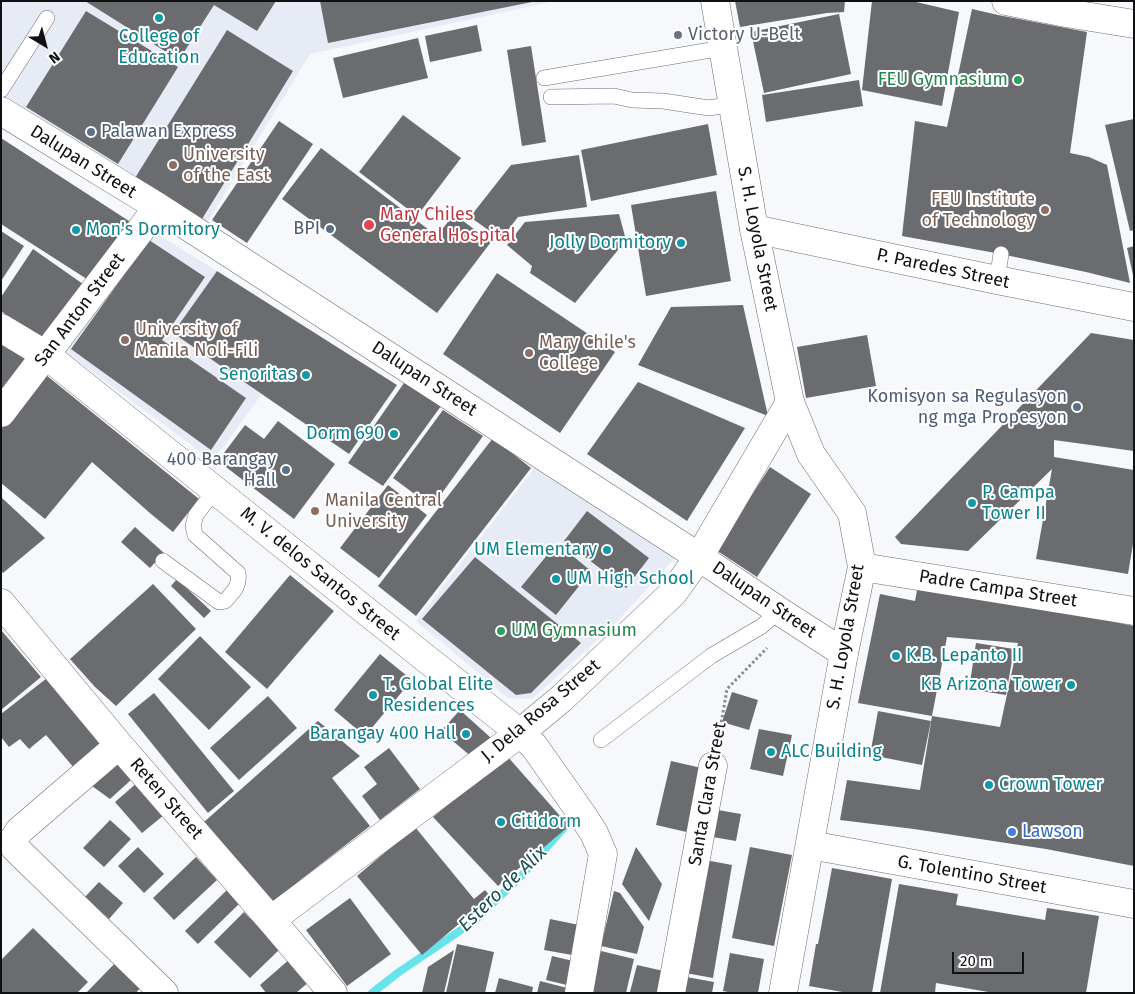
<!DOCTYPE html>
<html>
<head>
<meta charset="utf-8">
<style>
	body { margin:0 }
	#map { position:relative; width:1135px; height:994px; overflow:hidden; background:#f6f8fc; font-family:"Fira Sans",sans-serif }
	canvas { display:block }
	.frame { position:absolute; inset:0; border:2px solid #0f1011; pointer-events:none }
	.north { position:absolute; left:20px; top:20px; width:50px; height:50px; -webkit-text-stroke:4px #fff; paint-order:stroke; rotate:143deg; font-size:14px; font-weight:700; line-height:20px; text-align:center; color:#0f1011 }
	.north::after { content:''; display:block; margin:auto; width:18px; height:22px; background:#0f1011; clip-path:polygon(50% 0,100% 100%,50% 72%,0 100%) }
	.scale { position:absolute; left:952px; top:952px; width:72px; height:22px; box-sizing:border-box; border:2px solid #0f1011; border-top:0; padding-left:6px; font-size:15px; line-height:18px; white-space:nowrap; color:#0f1011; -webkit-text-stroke:4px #fff; paint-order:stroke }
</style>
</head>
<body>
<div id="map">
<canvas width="1135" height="994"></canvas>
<div class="frame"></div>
<div class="north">N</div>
<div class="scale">20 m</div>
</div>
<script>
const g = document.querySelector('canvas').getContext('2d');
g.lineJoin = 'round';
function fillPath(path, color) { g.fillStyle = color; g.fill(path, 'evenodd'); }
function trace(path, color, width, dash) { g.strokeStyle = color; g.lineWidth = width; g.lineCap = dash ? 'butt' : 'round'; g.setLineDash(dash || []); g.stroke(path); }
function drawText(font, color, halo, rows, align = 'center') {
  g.font = font + ' "Fira Sans",sans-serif'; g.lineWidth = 4; g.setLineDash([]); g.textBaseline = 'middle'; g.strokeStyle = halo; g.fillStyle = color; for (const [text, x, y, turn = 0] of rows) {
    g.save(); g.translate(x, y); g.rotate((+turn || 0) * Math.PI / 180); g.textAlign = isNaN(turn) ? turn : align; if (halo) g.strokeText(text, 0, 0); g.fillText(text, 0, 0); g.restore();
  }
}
fillPath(new Path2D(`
	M1,1h554l-245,53 -105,172 -204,-122z
	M149,229l68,42 -44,62 89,61 -49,67 -153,-113z
	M537,465l139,92 -63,69 -81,73 -24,-1 -92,-77z`), '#e6ebf6');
trace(new Path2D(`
	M372,993l27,-21 74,-50 49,-47 54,-61`), '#67e3e9', 8);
fillPath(new Path2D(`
	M85,1h191l-19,30 -43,-26 -35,55z
	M320,1h212v1l-204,41z
	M735,1h110l-1,11 -17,1 -87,14z
	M872,1h40l47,11 -17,94 -80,-16z
	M972,9l26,6 89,17 -17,121 19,4 18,8 23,118 -44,-11 -85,-18 -99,-18 13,-115 32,6z
	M86,11l92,56 -60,97 -92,-57z
	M839,14l12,60 -87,19 -13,-61z
	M477,25l5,26 -52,11 -5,-26z
	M227,30l66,41 -91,148 -67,-41z
	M418,38l10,40 -85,20 -10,-40z
	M531,46l15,96 -24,4 -15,-96z
	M859,80l4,26 -97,16 -4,-27z
	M403,115l58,43 -44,58 -58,-44z
	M1134,119v111l-4,1 -25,-106z
	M279,121l34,23 -66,99 -35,-23z
	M708,124l9,51 -126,26 -10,-51z
	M1,138l131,85 -39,60 -92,-59z
	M321,148l116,88 17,-22 37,28 -54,71 -155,-114z
	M579,155l8,52 -69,10 -17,22 -31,-22 41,-52z
	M716,191l15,90 -85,15 -15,-91z
	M619,214l7,26 -51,63 -45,-30 2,-7 -25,-21 18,-23z
	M1,231l23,15 -23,35z
	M149,240l56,37 -43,63 84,58 -35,52 -140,-101z
	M1134,246v29h-1l-6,-27z
	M33,249l50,35 -42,56 -40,-29v-14z
	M217,271l180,114 -48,69 -176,-121z
	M497,273l118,79 -55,81 -117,-79z
	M743,305l25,111 -130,-51 33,-58z
	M1091,333l43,7v111l-80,-11v17l80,13v68l-6,36 -92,-15 16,-90 -84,82 -67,-7 -6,-7z
	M867,335l9,51 -70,12 -9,-51z
	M1,343l27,18 -27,37z
	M46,375l153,124 -26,33 -22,-18 -59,-52 -47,57 -44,-36v-54z
	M638,382l107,46 -58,93 -100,-67z
	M404,383l37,23 -58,80 -35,-23z
	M443,410l40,26 -51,71 -39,-29z
	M278,421l57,43 -41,55 -76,-58 27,-36 19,14z
	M493,438l38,30 -115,148 -38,-30z
	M770,467l41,27 -54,83 -41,-27z
	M388,485l39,30 -48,63 -39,-30z
	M1,497l44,41 -42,35 -2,-2z
	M587,511l62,47 -23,30 -62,-47z
	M135,527l29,26 -14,15 -29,-26z
	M557,543l34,28 -35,44 -35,-28z
	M475,557l106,86 -50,50 -15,2 -94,-76z
	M290,575l44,36 -67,78 -42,-37z
	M177,579l34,32 -7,7 -33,-32z
	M153,584l43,45 -80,77 -21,-19 -25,-28z
	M918,585l131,24 85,17v240l-88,-17 -132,-20 -74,-9 7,-40 73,10 12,-74 68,11 18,-84 -71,-6 -15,79 -74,-13 22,-109 35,7z
	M1,630l40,47 -40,33z
	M200,636l51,51 -42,43 -51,-51z
	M976,643l38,6 -8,46 -37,-6z
	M380,654l32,26 -47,56 -31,-26z
	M47,678l58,69 -30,22 -29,-34 -17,14 -9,-10 -11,8 -8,-10v-23z
	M732,692l26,8 -9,30 -27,-8z
	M154,693l80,98 -26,22 -80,-99z
	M268,696l29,32 -58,52 -29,-32z
	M460,710l31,28 -18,20 -32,-27z
	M878,711l53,10 -9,44 -52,-10z
	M318,721l42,35 -28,22 38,48 -67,52 -30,25 -69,-81z
	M759,729l33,6 -9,41 -33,-7z
	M389,748l31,41 -40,31 -18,-24 15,-12 -13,-17z
	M507,756l62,70 -71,60 -65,-69z
	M114,758l18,21 -22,20 -22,-16z
	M671,761l35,8 -15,64 -35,-8z
	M138,782l26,33 -22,18 -27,-31z
	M712,809l29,5 -5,27 -29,-5z
	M110,820l21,19 -27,28 -21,-19z
	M415,827l59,72 11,-9 6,7 -69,58 -65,-79z
	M138,847l26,27 -20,19 -26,-27z
	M636,847l26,37 -13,37 -27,-37z
	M750,847l42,8 -18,91 -42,-8z
	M196,857l21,23 -43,40 -21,-22z
	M700,859l32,6 -19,113 -33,-6z
	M832,868l60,11 -20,114h-24l-39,-7 7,-42h2z
	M99,882l24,21 -14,16 -24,-22z
	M899,884l59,10 -2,11 89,15 2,-12 52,8 -13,77h-92l-58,-10 -1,10h-55z
	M228,889l13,13 -43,42 -13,-13z
	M614,891l6,2 24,34 -7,27 -36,-8z
	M350,898l41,56 -44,32 -41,-56z
	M244,912l36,37 -30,29 -36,-36z
	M550,919l34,7 -6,30 -34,-6z
	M33,928l55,54 -11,11h-76v-33z
	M457,944l37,8 -9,41h-39z
	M454,950l-10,43h-22l6,-26z
	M601,951l33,8 -8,34h-35z
	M730,953l34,6 -6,34h-25l-10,-2z
	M552,956l25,6 -6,24 -25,-6z
	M120,958l25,24 -9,11h-50z
	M291,958l20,22 -15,13h-30l-6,-8z
	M637,965l31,7 -5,21 -33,-1z
	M681,976l33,6 -2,11h-34z
	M499,978l34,9 -1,6h-37z
	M540,981l35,9 -1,3h-37z`), '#6b6c70');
const service = new Path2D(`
	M544,78l179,-30
	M1,90l46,-72
	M551,97l63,-1 18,4 31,1 46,7 24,-4
	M997,280l4,-26
	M163,561l56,41 6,-1c8,-9 15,-14 13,-28l-43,-38 -2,-9 3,-11 19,-25
	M601,740l110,-84 51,-30 17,-15`);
const minor = new Path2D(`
	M1006,1l60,12 68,11
	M1,111l157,96 541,350 80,54 65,42
	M754,229l243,51 137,27
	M1,328l45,27 325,260 149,118 14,13 47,67 13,20 9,21 -24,139
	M1,413l157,-206
	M862,567l272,44
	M1,603l118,142 152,175 62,73
	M119,745l-100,86 -5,8 1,9 149,145
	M810,845l324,59
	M271,920l249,-187 42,-35 111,-105 26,-36 91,-155
	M671,993l42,-227`);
const tertiary = new Path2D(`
	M715,1l39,228 36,173 21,52 41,59 10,54 -18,86 -61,340`);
trace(service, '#6b6d71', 16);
trace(minor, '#6b6d71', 29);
trace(tertiary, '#6b6d71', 29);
trace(new Path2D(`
	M718,742l9,-53 40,-41`), '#898a8d', 3, [2.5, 2.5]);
trace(service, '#fff', 15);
trace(minor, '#fff', 28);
trace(tertiary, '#fff', 28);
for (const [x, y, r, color] of [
	[159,18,5,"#0f9aa8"],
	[678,35,5,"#6b7280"],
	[1018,80,5,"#2e9e5b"],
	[91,132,5,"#5c6f8a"],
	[173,165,5,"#8d6e63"],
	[1045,210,5,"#8d6e63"],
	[369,225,6,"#e0444e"],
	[330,229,5,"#5c6f8a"],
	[76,230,5,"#0f9aa8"],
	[681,243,5,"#0f9aa8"],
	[125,340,5,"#8d6e63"],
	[529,353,5,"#8d6e63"],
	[306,375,5,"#0f9aa8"],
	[1077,407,5,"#5c6f8a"],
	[394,434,5,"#0f9aa8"],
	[286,470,5,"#5c6f8a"],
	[972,503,5,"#0f9aa8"],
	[315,511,5,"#8d6e63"],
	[607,550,5,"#0f9aa8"],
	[556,579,5,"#0f9aa8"],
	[501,631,5,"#2e9e5b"],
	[896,656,5,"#0f9aa8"],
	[1071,685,5,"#0f9aa8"],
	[373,695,5,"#0f9aa8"],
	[466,734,5,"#0f9aa8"],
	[771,752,5,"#0f9aa8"],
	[989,785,5,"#0f9aa8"],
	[501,822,5,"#0f9aa8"],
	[1012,832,5,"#3f7fe0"]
]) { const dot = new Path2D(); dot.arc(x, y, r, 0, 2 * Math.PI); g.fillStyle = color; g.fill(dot); trace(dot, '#fff', 2); }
drawText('18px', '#5b616d', '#fff', [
	["Victory U-Belt",688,35]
], 'left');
drawText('18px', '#0d838f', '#fff', [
	["College of",159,37,"center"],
	["Education",159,58,"center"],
	["Mon's Dormitory",86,230],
	["Jolly Dormitory",671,243,"right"],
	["Senoritas",296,375,"right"],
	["Dorm 690",384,434,"right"],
	["P. Campa",982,493],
	["Tower II",982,514],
	["UM Elementary",597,550,"right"],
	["UM High School",566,579],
	["K.B. Lepanto II",906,656],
	["T. Global Elite",383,685],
	["Residences",383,706],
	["KB Arizona Tower",1061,685,"right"],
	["Barangay 400 Hall",456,734,"right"],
	["ALC Building",781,752],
	["Crown Tower",999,785],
	["Citidorm",511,822]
], 'left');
drawText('18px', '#27864d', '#fff', [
	["FEU Gymnasium",1008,80],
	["UM Gymnasium",511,631,"left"]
], 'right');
drawText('18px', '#4e5e75', '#fff', [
	["Palawan Express",101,132,"left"],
	["BPI",320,229],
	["Komisyon sa Regulasyon",1067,397],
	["ng mga Propesyon",1067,418],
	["400 Barangay",276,460],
	["Hall",276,481]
], 'right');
drawText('18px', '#785e54', '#fff', [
	["University",183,155],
	["of the East",183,176],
	["FEU Institute",1035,200,"right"],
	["of Technology",1035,221,"right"],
	["University of",135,330],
	["Manila Noli-Fili",135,351],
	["Mary Chile's",539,343],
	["College",539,364],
	["Manila Central",325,501],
	["University",325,522]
], 'left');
drawText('18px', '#0f1011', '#fff', [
	["Dalupan Street",83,162,32],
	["S. H. Loyola Street",757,239,79],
	["P. Paredes Street",943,269,12],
	["San Anton Street",80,310,-53],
	["Dalupan Street",424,379,33],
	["M. V. delos Santos Street",320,574,39],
	["Padre Campa Street",998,589,9],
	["Dalupan Street",764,600,34],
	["S. H. Loyola Street",846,637,-80],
	["J. Dela Rosa Street",541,711,-40],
	["Santa Clara Street",708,794,-80],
	["Reten Street",166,799,49],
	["G. Tolentino Street",972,875,10]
]);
drawText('18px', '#be3a42', '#fff', [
	["Mary Chiles",380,215],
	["General Hospital",380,236]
], 'left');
drawText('18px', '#366cbe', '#fff', [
	["Lawson",1022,832]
], 'left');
drawText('italic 19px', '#184f52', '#fff', [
	["Estero de Alix",503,889,-44]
]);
</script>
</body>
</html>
